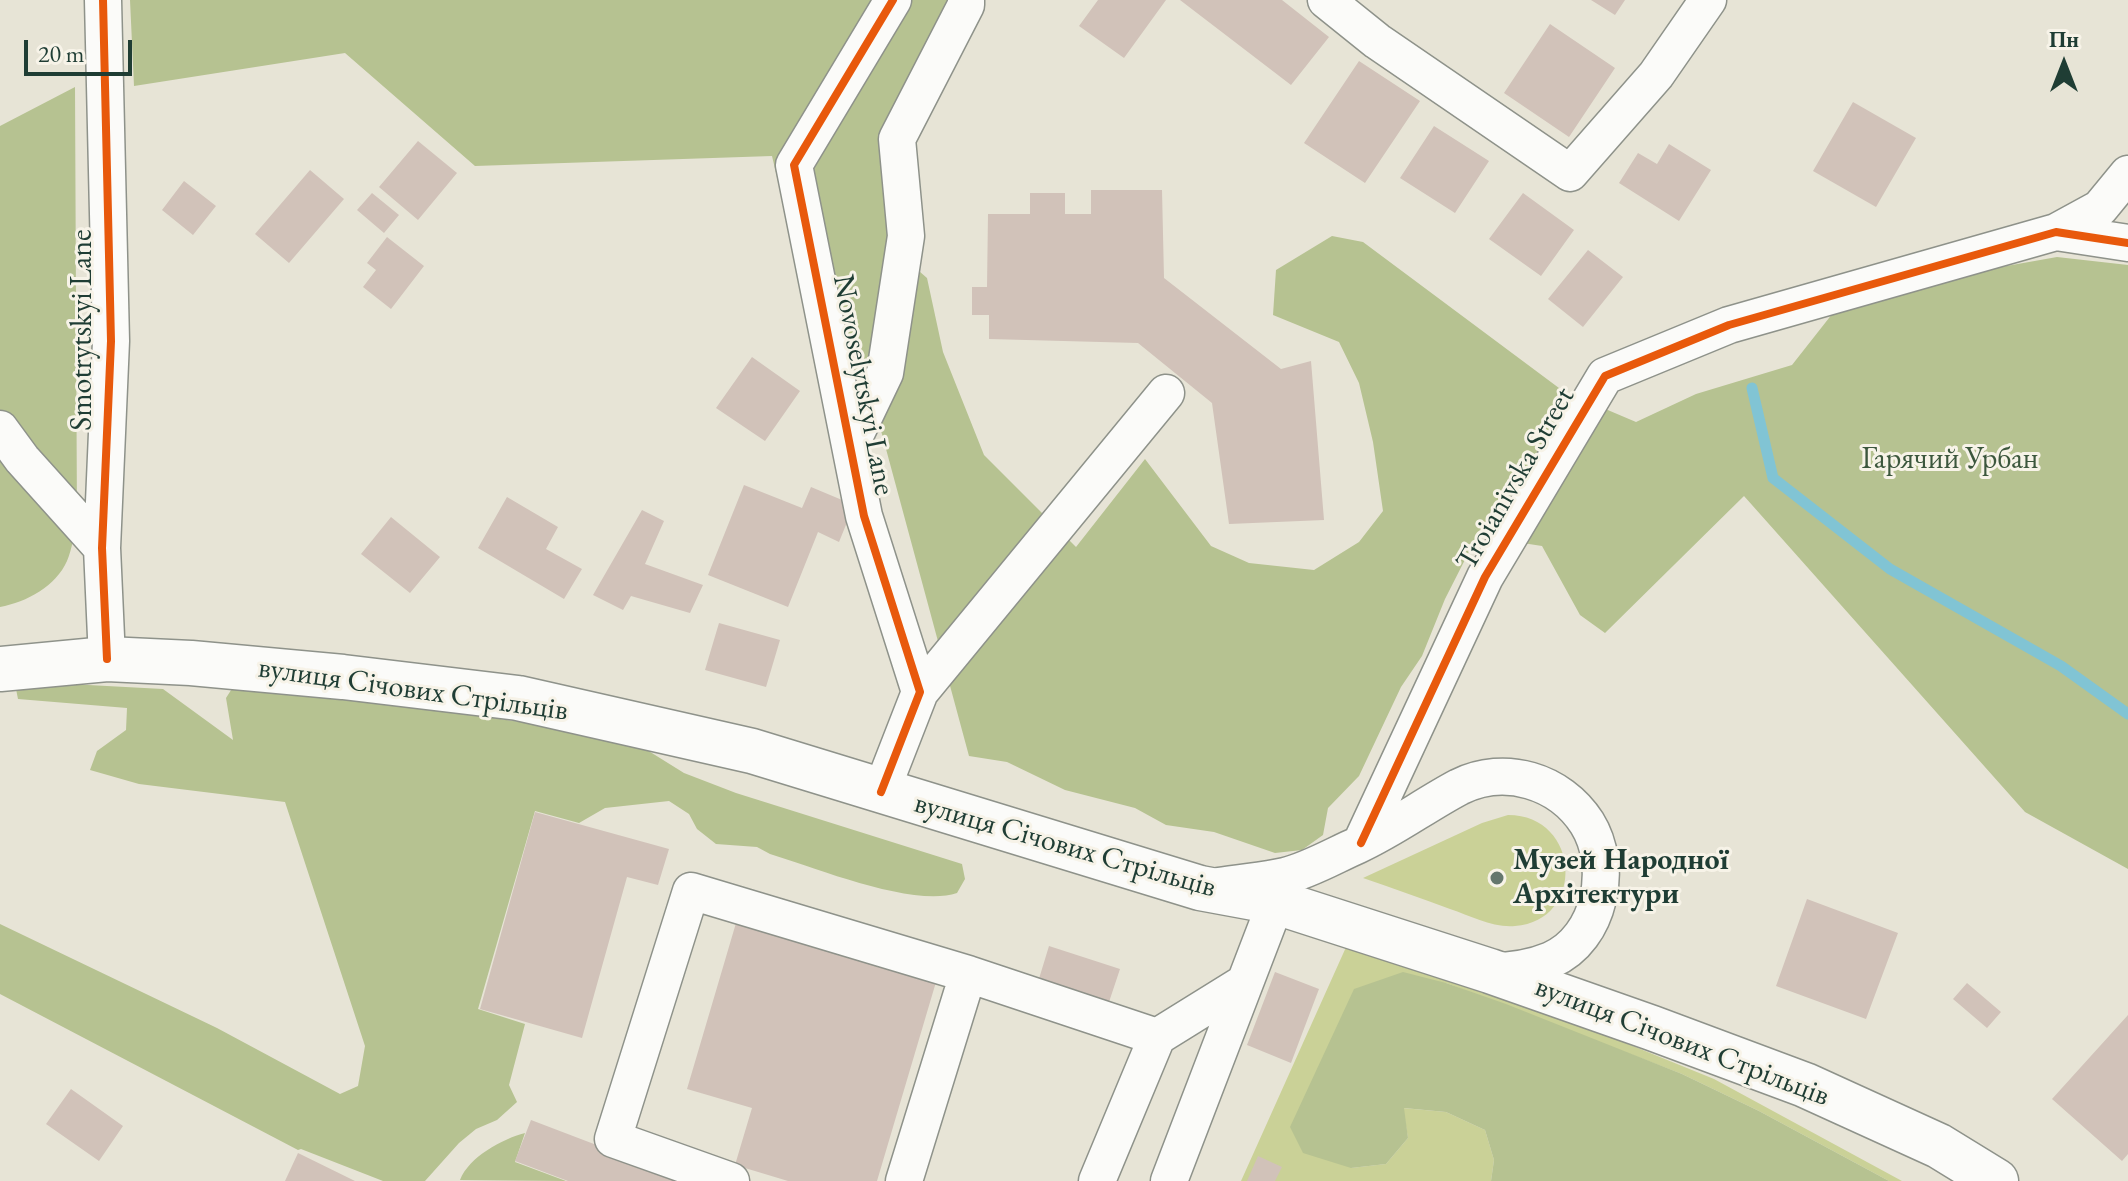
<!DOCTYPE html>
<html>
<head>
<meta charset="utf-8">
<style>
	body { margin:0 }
	#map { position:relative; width:2128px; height:1181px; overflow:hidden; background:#e7e4d6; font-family:"EB Garamond",serif }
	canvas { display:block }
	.north { position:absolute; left:2024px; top:24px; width:80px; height:80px; -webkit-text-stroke:6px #f7f3e8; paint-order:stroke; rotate:0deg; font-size:22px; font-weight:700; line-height:32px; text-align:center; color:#1f3d34 }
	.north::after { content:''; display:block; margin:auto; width:28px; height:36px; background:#1f3d34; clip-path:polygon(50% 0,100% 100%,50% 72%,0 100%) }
	.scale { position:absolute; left:24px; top:40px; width:108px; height:36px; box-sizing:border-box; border:4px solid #1f3d34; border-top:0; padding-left:10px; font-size:24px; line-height:28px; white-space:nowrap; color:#1f3d34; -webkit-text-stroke:6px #f7f3e8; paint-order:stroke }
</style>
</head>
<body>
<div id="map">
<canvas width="2128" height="1181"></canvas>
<div class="north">Пн</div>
<div class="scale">20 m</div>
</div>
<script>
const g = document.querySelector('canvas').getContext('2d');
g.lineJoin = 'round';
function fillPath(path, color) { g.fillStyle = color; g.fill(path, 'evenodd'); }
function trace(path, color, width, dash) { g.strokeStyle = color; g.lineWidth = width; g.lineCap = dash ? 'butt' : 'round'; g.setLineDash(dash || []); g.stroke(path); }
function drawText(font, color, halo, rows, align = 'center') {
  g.font = font + ' "EB Garamond",serif'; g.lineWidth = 6; g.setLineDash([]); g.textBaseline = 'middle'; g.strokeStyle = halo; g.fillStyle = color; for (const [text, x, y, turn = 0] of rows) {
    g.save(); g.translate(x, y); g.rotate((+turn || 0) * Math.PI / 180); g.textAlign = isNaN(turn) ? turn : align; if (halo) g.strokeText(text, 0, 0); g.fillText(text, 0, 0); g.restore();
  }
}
fillPath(new Path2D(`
	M1508,815c73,0 78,106 7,111 -22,2 -44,-10 -65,-17 -29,-11 -58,-21 -87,-31l119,-55z
	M1347,945l190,62 177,72 188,102h-13l-130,-70 -77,-37 -236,-91 -95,185 35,-4 22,-26 -5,-30 43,4 39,18 9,30 -3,21h-250z`), '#cad197');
fillPath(new Path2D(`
	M130,0h820l-61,245 38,33 16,74 41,103 92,92 69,-88 66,87 38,17 65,7 45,-28 24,-31 -10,-69 -14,-59 -20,-41 -66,-27 3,-45 56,-34 31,6 200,149 73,31 60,-28 96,-29 48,-61 144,-34 73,-13 71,8v604l-103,-57 -281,-316 -139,137 -25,-18 -38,-69 -65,-10 -32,63 -23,57 -21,31 -42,89 -31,32 -5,27 -21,15 -27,3 -61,-21 -48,-7 -31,-17 -70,-18 -58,-28 -38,-6 -103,-381 -41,5 -53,-224 -297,10 -130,-113 -211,33z
	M75,87l2,436c-3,12 -5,26 -10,38 -11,25 -40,41 -67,46v-481z
	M32,682l131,7 70,51 -7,-42 7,-11 125,11 169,25 112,22 45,28 52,20 226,71 3,15 -8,14c-43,15 -141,-25 -187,-39l-13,-7 -41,-3 -19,-15 -8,-15 -20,-13 -64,7 -26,15 -44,-12 -57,198 47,15 -16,61 8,17 -20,18 -21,9 -17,14 -34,38h-42l-82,-32 -3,1 -298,-156v-70l217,104 123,66 18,-8 7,-40 -80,-244 -146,-18 -49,-14 7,-19 29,-21 1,-22 -109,-9 -2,-10z
	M1403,972l43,11 60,21 176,70 77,37 130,70h-398l3,-21 -9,-30 -39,-18 -42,-4 4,30 -22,26 -35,4 -48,-15 -13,-26 64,-138z
	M525,1133l-10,29 51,19 -106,-1c9,-23 42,-41 65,-47z`), '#b6c291');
trace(new Path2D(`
	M1752,388l21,90 117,91 171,97 67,48`), '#81c4d4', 11);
fillPath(new Path2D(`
	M1098,0h68l-42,58 -45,-32z
	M1180,0h102l47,37 -38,48z
	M1591,0h34l-10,15z
	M1550,24l65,44 -46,69 -65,-44z
	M1359,61l61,40 -55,82 -61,-40z
	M1853,102l63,36 -40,69 -63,-36z
	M1434,126l55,35 -34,52 -55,-35z
	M418,141l39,32 -39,47 -39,-33z
	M1669,144l42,26 -32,51 -60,-38 19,-30 19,11z
	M310,170l34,29 -55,64 -34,-29z
	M184,181l32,25 -23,29 -31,-25z
	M1091,190h71l2,88 117,91 30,-8 13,159 -95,4 -17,-121 -74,-60 -149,-4v-24h-17v-28h15l1,-73h42v-21h35v21h26z
	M372,193l27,22 -15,18 -27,-23z
	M1523,193l51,37 -33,46 -52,-37z
	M387,237l37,29 -33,43 -28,-22 13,-17 -9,-7z
	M1588,250l35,27 -40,50 -35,-28z
	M752,357l48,34 -35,50 -49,-33z
	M744,485l58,23 9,-21 43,18 -15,37 -21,-10 -30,75 -80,-32z
	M507,497l51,30 -12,22 36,20 -18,30 -86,-51z
	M642,510l22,11 -19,43 58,21 -13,28 -59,-17 -8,14 -30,-15z
	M391,517l49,40 -30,36 -49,-39z
	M719,623l61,17 -14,47 -61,-17z
	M535,812l134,37 -11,36 -31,-8 -45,161 -102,-29z
	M1807,899l91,34 -32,86 -90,-33z
	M736,923l200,59 -59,199h-89l-53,-16 17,-57 -65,-19z
	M1049,946l71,23 -12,36 -70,-23z
	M1275,972l44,17 -28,74 -44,-18z
	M1967,983l34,29 -14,16 -34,-29z
	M2128,1015v139l-6,7 -70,-62z
	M71,1089l52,37 -24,35 -53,-37z
	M531,1120l160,61h-123l-53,-20z
	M298,1153l57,28h-70z
	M1258,1156l24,11 -7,14h-28z`), '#d1c2b9');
const minor = new Path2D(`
	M103,0l8,341 -9,207 5,111
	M1326,0l51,41 193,132 86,-98 52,-75
	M2056,232l44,-24 28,-34
	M0,429l22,30 80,89
	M850,446l35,-73 21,-137 -9,-97 69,-134v-5
	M920,692l246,-299
	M881,792l39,-100 -56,-176 -70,-351 99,-165
	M1361,843l124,-266 120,-201 124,-51 327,-93 72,11
	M1219,886c22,-4 45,-5 66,-10 25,-6 50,-21 73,-31 35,-16 67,-40 101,-58 46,-23 101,-6 128,36 27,43 14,115 -36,137 -19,8 -39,11 -60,11
	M1157,1037l87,-54
	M731,1181l-118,-42 78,-248 277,83 189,63 -60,144
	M904,1181l64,-207
	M1169,1181l107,-279`);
const major = new Path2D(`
	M0,669l107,-10 84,4 152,14 175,21 234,53 448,137 76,14 214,69 162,57 153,57 134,61 57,35`);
trace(minor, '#8e928a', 39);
trace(major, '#8e928a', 47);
trace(minor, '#fbfbf9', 36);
trace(major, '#fbfbf9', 44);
trace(new Path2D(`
	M103,0l8,341 -9,207 5,111
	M881,792l39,-100 -56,-176 -70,-351 99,-165
	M1361,843l124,-266 120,-201 124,-51 327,-93 72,11`), '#e8590c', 8);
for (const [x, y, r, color] of [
	[1497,878,8,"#65776d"]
]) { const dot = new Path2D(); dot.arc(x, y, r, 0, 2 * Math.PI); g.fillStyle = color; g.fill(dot); trace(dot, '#f7f3e8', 3); }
drawText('30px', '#1f3d34', '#f7f3e8', [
	["Smotrytskyi Lane",83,330,-90],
	["Novoselytskyi Lane",863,385,79],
	["Troianivska Street",1516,479,-60],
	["вулиця Січових Стрільців",413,690,8],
	["вулиця Січових Стрільців",1065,846,16],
	["вулиця Січових Стрільців",1682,1042,21]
]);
drawText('30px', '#3c573d', '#f7f3e8', [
	["Гарячий Урбан",1950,460]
]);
drawText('bold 30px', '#1f3d34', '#f7f3e8', [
	["Музей Народної",1513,861],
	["Архітектури",1513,895]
], 'left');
</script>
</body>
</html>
